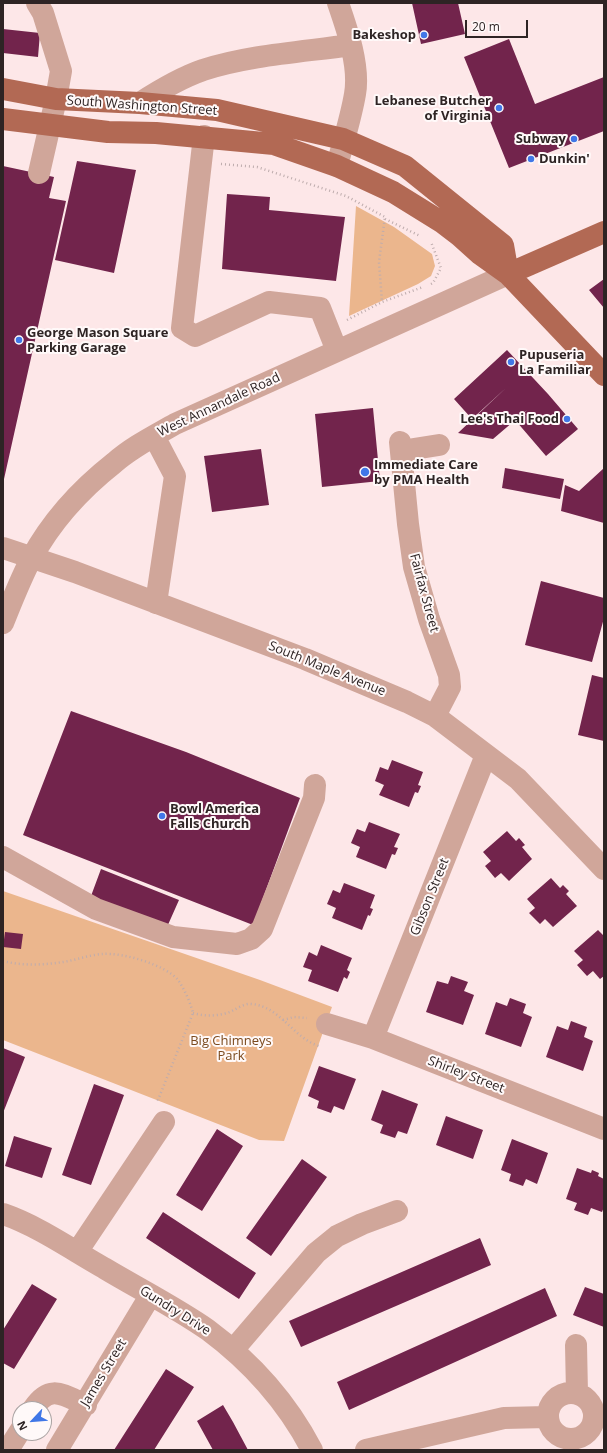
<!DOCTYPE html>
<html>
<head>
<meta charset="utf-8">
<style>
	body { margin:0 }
	#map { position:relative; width:607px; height:1453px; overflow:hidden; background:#fde7e8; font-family:"Open Sans",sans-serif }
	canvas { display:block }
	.frame { position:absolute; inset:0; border:4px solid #2e2424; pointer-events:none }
	.north { position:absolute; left:12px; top:1401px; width:40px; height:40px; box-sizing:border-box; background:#fff9f9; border:1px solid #aba4a4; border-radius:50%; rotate:244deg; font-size:11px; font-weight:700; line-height:16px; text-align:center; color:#2e2424 }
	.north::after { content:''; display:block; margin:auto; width:14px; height:18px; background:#4077e7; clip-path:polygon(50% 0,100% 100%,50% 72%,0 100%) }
	.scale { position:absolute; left:465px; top:20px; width:63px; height:18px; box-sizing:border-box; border:2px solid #2e2424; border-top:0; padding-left:5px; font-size:12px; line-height:14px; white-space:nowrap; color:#2e2424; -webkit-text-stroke:3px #fff9f9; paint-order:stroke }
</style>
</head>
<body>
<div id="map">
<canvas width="607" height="1453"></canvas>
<div class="frame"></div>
<div class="north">N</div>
<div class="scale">20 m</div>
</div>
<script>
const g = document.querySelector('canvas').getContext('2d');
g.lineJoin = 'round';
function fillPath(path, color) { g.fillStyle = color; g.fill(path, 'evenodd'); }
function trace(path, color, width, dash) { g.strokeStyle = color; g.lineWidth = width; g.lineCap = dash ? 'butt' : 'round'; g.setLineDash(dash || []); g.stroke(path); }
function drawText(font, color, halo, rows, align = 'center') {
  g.font = font + ' "Open Sans",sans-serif'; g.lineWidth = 4; g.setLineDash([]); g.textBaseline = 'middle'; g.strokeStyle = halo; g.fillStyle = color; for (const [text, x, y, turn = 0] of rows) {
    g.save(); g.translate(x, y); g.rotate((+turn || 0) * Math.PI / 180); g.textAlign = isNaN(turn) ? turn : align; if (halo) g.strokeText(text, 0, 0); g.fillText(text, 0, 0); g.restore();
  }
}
fillPath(new Path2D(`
	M356,206l38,21 38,27 3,12 -4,10 -13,8 -69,32z
	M3,891l257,89 72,27 -48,134 -25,-1 -256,-100z`), '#ebb68d');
fillPath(new Path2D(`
	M412,3h46l7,31 -44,10z
	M3,29l37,4 -2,24 -35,-4z
	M509,39l26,65 69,-27v54l-95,37 -45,-111z
	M77,161l59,9 -22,103 -59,-13z
	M3,166l51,11 -5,21 17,3 -62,278z
	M227,194l43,3 -1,13 76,7 -9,64 -114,-12z
	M604,279v29l-15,-18z
	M507,350l41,44 30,35 -32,27 -30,-35 11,-11 -34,29 -35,-6 49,-46 -35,32 -18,-20z
	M373,408l7,73 -58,6 -7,-73z
	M261,449l8,56 -57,7 -8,-56z
	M505,468l59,11 -4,20 -58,-11z
	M604,468v55l-43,-12 4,-26 14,6z
	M541,581l63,17v20l-12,44 -67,-17z
	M592,675l12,3v63l-26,-6z
	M71,711l115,41 114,46 -47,127 -230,-90z
	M392,760l31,12 -5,13 3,1 -3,7 -3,-1 -6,15 -30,-12 5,-10 -9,-4 5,-14 8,3z
	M369,822l31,12 -6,13 4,1 -3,7 -3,-1 -6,15 -30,-12 4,-10 -9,-4 6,-14 8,3z
	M507,831l9,10 3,-3 6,7 -3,2 10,12 -23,22 -8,-8 -6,5 -10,-12 6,-5 -8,-9z
	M101,869l78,31 -12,27 -76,-31z
	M551,878l9,10 3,-3 6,6 -3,3 11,12 -24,21 -8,-8 -5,5 -11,-11 6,-5 -8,-9z
	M344,883l31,12 -5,13 3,1 -3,7 -2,-1 -6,15 -30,-12 4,-10 -9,-4 6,-14 7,3z
	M598,930l6,6v40l-4,3 -7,-8 -6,5 -10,-11 6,-5 -9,-9z
	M5,932l18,2 -2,15 -18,-2z
	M321,945l31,13 -5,12 3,2 -3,7 -3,-2 -6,15 -30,-11 4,-11 -9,-3 6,-15 8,4z
	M451,976l17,6 -4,9 10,4 -11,30 -37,-13 11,-31 11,3z
	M510,998l16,6 -3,9 9,4 -11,30 -36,-13 11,-32 11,4z
	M571,1021l16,6 -3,10 9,4 -10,30 -37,-14 11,-31 11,4z
	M3,1048l22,9 -22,56z
	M319,1066l37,13 -12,31 -10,-4 -3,7 -14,-5 2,-7 -11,-5z
	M94,1084l30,11 -33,90 -29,-10z
	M382,1090l36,14 -11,30 -9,-3 -3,7 -15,-5 3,-8 -12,-5z
	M446,1116l37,14 -10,29 -37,-14z
	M217,1129l26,17 -41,65 -26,-16z
	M14,1136l38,12 -10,30 -37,-12z
	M512,1139l36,14 -11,31 -11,-5 -3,7 -14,-5 2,-7 -10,-4z
	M302,1159l25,18 -56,79 -25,-18z
	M577,1168l14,5 1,-3 7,3 -1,3 6,3v28l-2,5 -11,-4 -3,7 -14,-5 3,-7 -11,-4z
	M163,1212l93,61 -17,26 -93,-61z
	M480,1238l11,27 -190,82 -12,-26z
	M32,1284l25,15 -43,70 -11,-6v-33z
	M585,1287l19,7v33l-31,-12z
	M545,1288l12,28 -208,94 -12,-28z
	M166,1369l28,18 -21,33 -19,30h-40z
	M223,1405l10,17 15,28h-35l-16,-29z`), '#72244c');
trace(new Path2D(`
	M221,164l36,3 89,29 39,21 -6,45 3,40
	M385,219l35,17
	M431,284l2,-1 8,-15 -10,-26
	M347,320l35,-18 41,-15
	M3,961c19,5 41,4 60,1 13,-2 26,-7 39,-8 20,-2 64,11 76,26 7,10 12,22 15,33l-35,87 1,3
	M193,1013c13,4 28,3 39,-2 6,-3 13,-8 20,-7 29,3 41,34 67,42
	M283,1020l11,-3 13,1`), '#beacad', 2.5, [1, 3]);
trace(new Path2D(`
	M37,3l6,10 18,58 -5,28 -17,74
	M140,103c20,-13 40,-25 63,-33 47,-15 99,-18 148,-25
	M204,136l-22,192 13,8 74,-34 51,6 17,43
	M337,166c6,-24 14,-48 18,-72 5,-28 -8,-65 -17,-91
	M154,436l21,40 -19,127
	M400,442l8,82 6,43 15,52 20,56 1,12 -15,29
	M401,451l38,-6
	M3,548l72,24 230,87 102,43 28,14 83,63 86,90
	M3,623c9,-22 17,-43 28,-64 20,-37 50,-70 83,-96 18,-16 40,-27 61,-39l333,-150
	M3,857l93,52 77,28 64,7 14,-5 11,-10 52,-131 1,-13
	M327,1024l46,14 231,91
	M373,1038l113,-283
	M3,1214c35,12 69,36 101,54 35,21 71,39 104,62 43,32 79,72 104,120
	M77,1252l87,-130
	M576,1345l1,48
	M233,1350l83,-97 21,-17 25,-12 35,-13
	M548 1416a23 23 0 1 1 46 0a23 23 0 1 1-46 0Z
	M33,1409c17,-26 30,-14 53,-4
	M8,1450l12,-19
	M57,1450l93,-154
	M366,1450l138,-32 43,-1`), '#d0a69a', 22);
trace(new Path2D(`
	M3,89l53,10 84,4 77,7 126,29 62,27 98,79 5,29
	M3,119l105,13 48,1 118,11 63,22 56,26 50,31 17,13 20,18 28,20 96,101
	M508,274l96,-42`), '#b26954', 22);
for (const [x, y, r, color] of [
	[424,35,4,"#4077e7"],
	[499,108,4,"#4077e7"],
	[574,139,4,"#4077e7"],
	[531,159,4,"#4077e7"],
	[19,340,4,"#4077e7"],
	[511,362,4,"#4077e7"],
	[567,419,4,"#4077e7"],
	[365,472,5,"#4077e7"],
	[162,816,4,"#4077e7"]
]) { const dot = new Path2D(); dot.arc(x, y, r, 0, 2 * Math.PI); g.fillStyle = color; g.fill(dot); trace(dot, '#fff9f9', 1.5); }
drawText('bold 13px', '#2e2424', '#fff9f9', [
	["Bakeshop",416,35,"right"],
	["Lebanese Butcher",491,101,"right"],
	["of Virginia",491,116,"right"],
	["Subway",566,139,"right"],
	["Dunkin'",539,159],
	["George Mason Square",27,333],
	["Parking Garage",27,348],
	["Pupuseria",519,355],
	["La Familiar",519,370],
	["Lee's Thai Food",559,419,"right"],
	["Immediate Care",374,465],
	["by PMA Health",374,480],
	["Bowl America",170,809],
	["Falls Church",170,824]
], 'left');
drawText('13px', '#2e2424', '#fff9f9', [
	["South Washington Street",142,106,4],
	["West Annandale Road",219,405,-25],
	["Fairfax Street",424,593,75],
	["South Maple Avenue",327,669,22],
	["Gibson Street",430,897,-68],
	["Shirley Street",466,1075,21],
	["Gundry Drive",175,1311,32],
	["James Street",104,1373,-59]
]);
drawText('13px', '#7b4a1e', '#fff9f9', [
	["Big Chimneys",231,1041],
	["Park",231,1056]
]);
</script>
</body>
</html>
